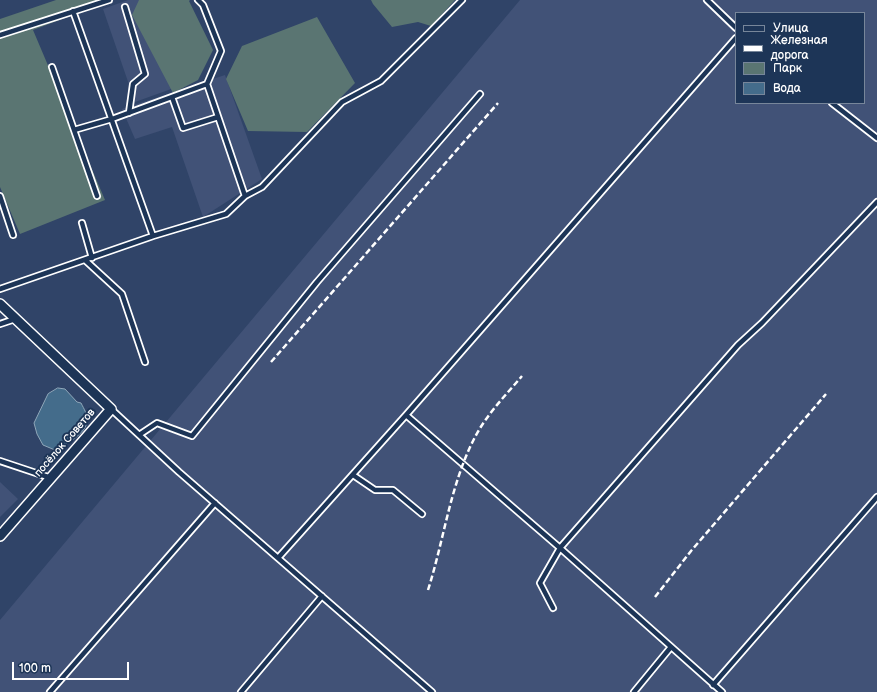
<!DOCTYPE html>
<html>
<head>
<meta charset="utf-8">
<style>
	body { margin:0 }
	#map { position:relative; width:877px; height:692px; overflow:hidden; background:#304468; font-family:"Balsamiq Sans",sans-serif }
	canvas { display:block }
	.legend { position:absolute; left:735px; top:12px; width:130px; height:92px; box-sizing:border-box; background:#1d3557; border:1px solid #77869a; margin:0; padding:5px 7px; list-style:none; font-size:12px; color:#fff }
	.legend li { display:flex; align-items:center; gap:8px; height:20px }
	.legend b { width:20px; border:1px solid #77869a }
	.scale { position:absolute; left:12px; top:662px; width:117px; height:18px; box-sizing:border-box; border:2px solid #fff; border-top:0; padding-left:5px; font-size:12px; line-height:14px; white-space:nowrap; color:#fff; -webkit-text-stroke:3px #1d3557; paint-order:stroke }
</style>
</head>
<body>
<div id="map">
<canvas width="877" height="692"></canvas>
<ul class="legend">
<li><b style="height:5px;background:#1d3557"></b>Улица</li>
<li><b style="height:5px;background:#fff"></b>Железная дорога</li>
<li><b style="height:11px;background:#5a7572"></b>Парк</li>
<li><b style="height:11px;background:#446c8b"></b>Вода</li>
</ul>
<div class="scale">100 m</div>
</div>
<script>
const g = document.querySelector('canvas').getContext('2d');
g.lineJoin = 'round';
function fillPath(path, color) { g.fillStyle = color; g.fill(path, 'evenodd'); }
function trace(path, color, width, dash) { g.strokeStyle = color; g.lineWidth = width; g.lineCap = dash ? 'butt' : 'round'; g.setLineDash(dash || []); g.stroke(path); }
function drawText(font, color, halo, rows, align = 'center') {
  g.font = font + ' "Balsamiq Sans",sans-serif'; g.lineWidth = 4; g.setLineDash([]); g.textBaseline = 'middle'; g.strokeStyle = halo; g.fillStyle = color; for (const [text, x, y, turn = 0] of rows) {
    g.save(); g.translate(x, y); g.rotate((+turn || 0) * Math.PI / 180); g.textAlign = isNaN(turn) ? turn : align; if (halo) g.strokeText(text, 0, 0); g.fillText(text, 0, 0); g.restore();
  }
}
fillPath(new Path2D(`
	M128,0h15l31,88 -39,14 -32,-93z
	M520,0h357v692h-877v-72zM736,13h128v90h-128z
	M225,75l37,104 -59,38 -31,-90 -37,12 -13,-30z
	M0,482l18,17 -18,18z`), '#415277');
fillPath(new Path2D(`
	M56,0h57l-80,30 72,170 -85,34 -20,-47v-168z
	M139,0h51l-1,1 24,49 -15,30 -25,13 -41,-78z
	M371,0h84l-24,26 -13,-4 -26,5 -19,-23z
	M317,17l38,66 -48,49 -59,-1 -22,-52 16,-33z`), '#5a7572');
const water = new Path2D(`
	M58,388l7,1 12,13 4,1c3,6 7,12 6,18 0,12 -23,25 -32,29l-12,-5 -6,-11 -3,-11 14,-29z`);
fillPath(water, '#446c8b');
trace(water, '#8fa7b9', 1);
const lane = new Path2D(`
	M198,0l5,5 18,46 -14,33 38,112
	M707,0l29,28
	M125,7l20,67 -12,10 -4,29
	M73,11l80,225
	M0,35l109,-35
	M52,67l45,129
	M172,97l11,31 35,-11
	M832,103l45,35
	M74,130l38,-11 95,-35
	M0,196l13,39
	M82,223l10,35
	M85,260l37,34 23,68
	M0,289l153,-53 73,-22 19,-18 17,-9 80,-85 39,-21 81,-81
	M0,324l15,-5
	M111,409l68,63 253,220
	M406,415l154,133 162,144
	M139,435l18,-12 35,13 125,-154 163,-188
	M0,461l51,17
	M353,475l22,15h18l29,24
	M278,558l128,-143 330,-377
	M553,608l-13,-25 20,-35 178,-203 24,-22 115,-121
	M713,685l164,-188
	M50,692l165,-189
	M241,692l81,-96
	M634,692l37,-45`);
const street = new Path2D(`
	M0,304l111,105 -111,127`);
trace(lane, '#fff', 8);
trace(street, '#fff', 12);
trace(lane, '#1d3557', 4.5);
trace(street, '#1d3557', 9);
trace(new Path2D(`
	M271,362l227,-259
	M428,590c16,-50 22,-104 46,-151 12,-24 31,-43 48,-63
	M655,597l36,-46 135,-157`), '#fff', 2.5, [6, 3]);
drawText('11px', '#fff', '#1d3557', [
	["посёлок Советов",65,443,-49]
]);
</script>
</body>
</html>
